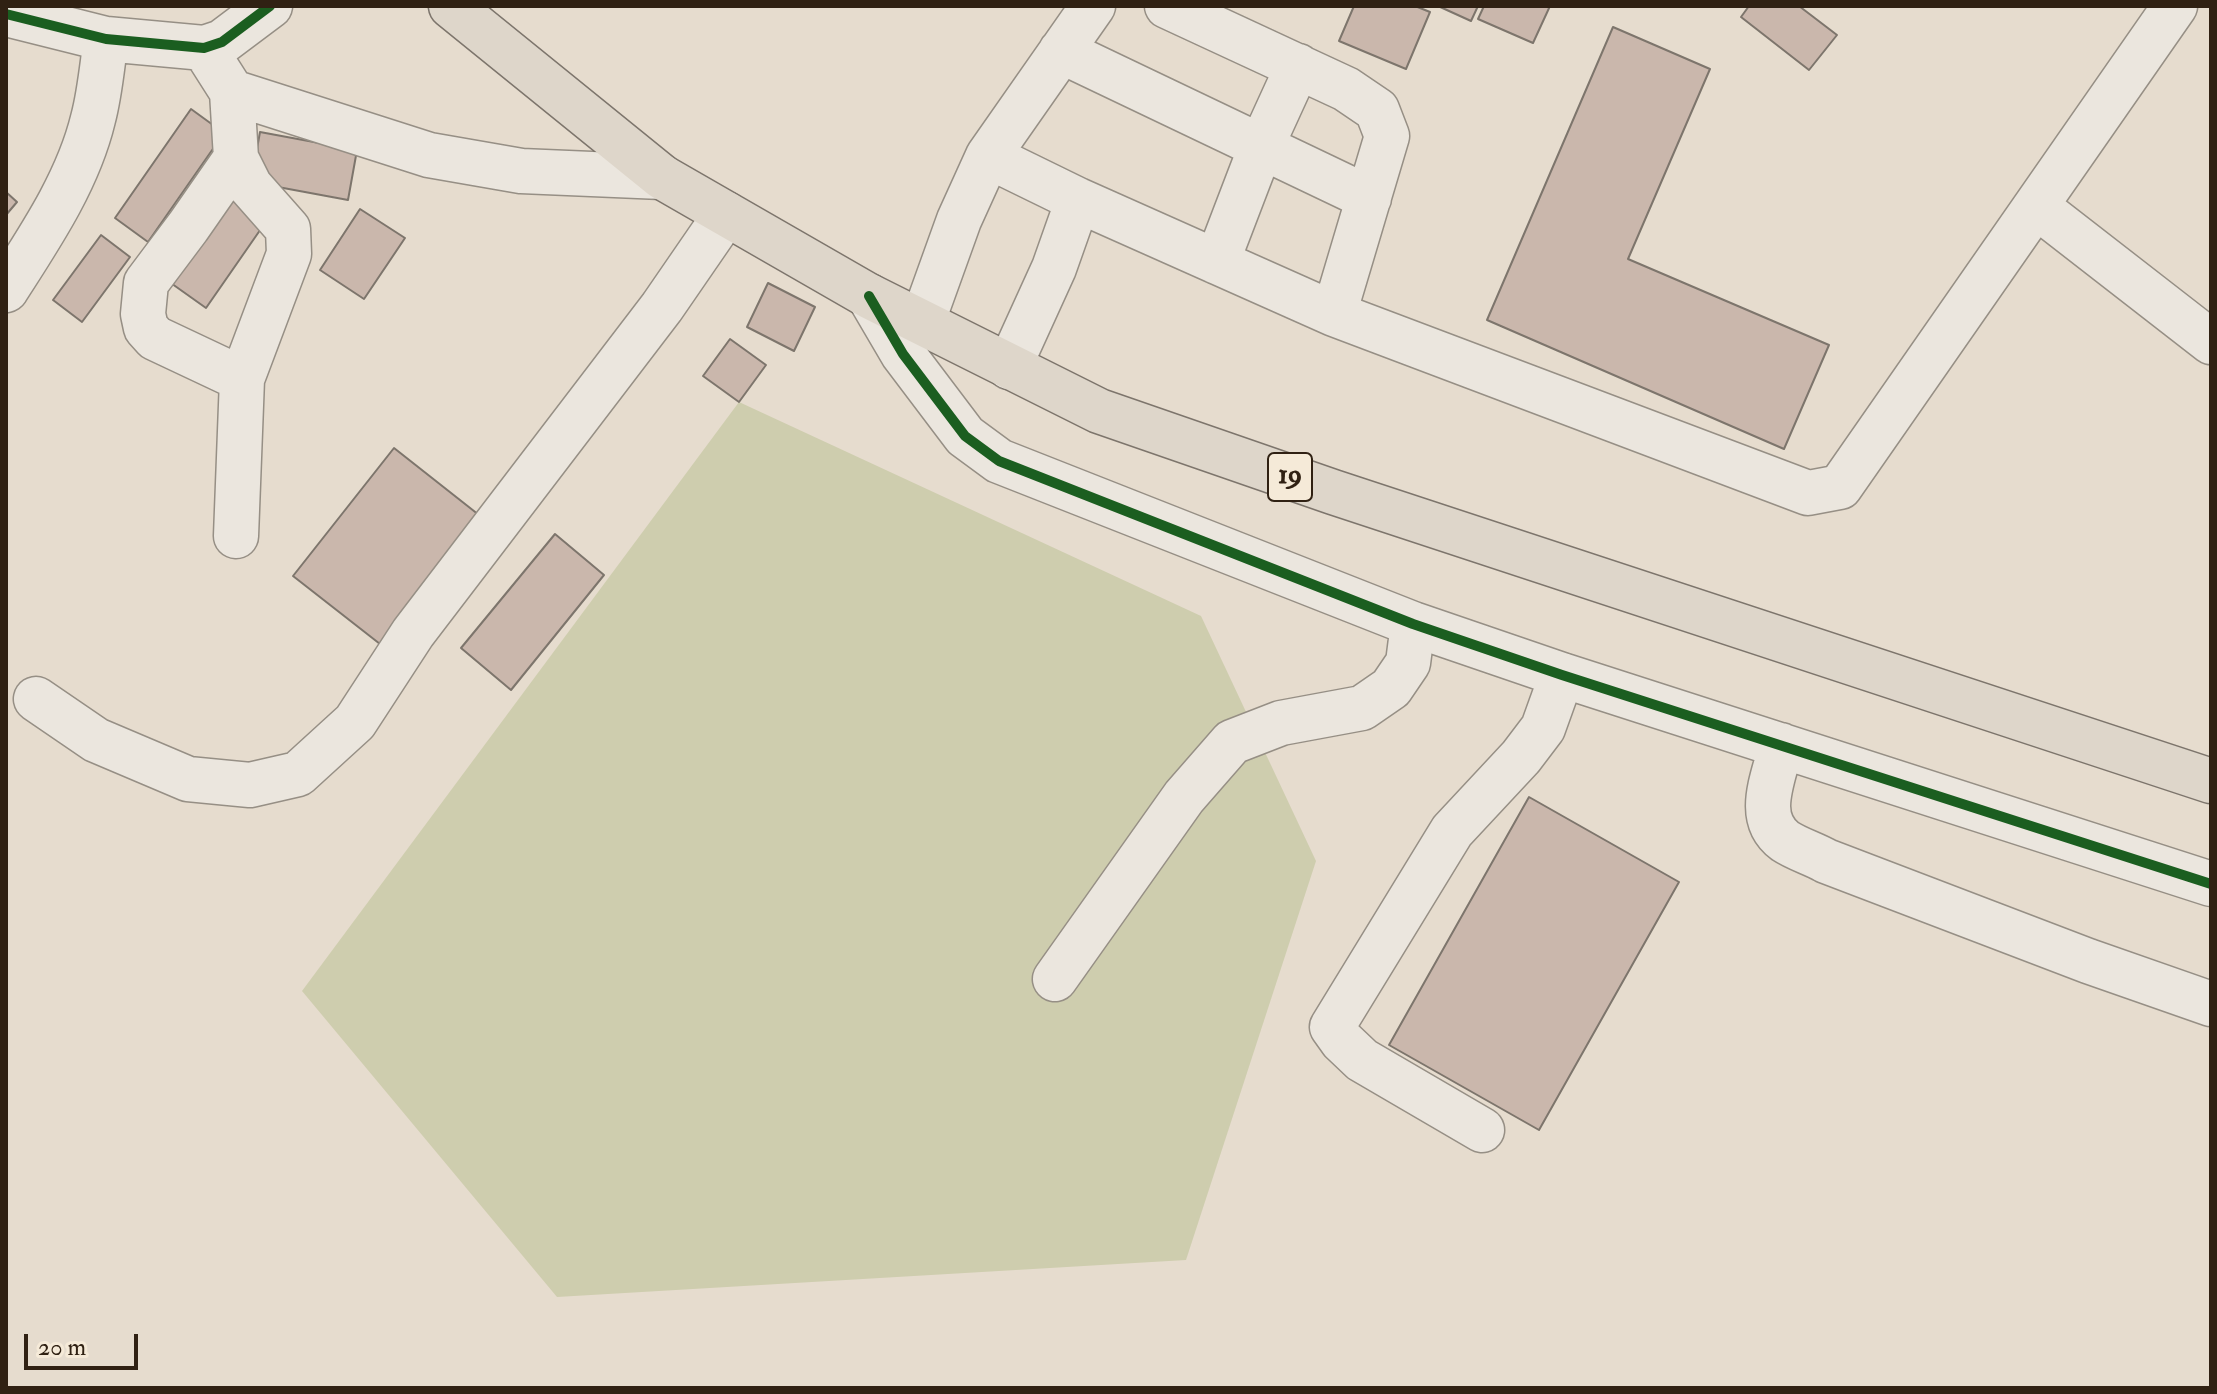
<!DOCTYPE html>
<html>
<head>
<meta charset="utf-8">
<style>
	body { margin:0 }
	#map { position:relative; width:2217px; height:1394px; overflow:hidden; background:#e6dcce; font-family:"IM FELL Double Pica",serif }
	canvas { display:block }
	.frame { position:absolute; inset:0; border:8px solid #302113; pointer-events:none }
	.scale { position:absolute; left:24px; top:1334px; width:114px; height:36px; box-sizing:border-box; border:4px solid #302113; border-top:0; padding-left:10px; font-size:24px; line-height:28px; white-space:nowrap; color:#302113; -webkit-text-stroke:6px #f5ead8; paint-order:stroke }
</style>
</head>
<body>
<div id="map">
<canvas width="2217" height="1394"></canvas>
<div class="frame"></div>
<div class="scale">20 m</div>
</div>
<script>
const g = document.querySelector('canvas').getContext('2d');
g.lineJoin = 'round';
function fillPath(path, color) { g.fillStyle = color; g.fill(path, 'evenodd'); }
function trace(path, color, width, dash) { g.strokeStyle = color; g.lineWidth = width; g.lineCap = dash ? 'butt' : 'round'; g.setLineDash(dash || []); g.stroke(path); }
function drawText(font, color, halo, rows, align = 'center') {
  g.font = font + ' "IM FELL Double Pica",serif'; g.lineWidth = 7; g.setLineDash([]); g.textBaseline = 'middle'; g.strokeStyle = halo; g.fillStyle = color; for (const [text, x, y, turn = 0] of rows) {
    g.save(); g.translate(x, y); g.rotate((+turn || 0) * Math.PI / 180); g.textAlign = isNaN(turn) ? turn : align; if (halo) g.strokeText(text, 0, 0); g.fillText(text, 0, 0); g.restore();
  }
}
fillPath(new Path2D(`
	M739,402l462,214 115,245 -130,399 -629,37 -255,-306z`), '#cecdae');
const building = new Path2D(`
	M1354,6h61l15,6 -24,57 -67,-28z
	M1438,6h40l-7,15z
	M1484,6h66l-17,37 -55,-24z
	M1749,6h50l38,29 -28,35 -68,-53z
	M1613,27l97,42 -82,190 201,86 -45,104 -297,-129z
	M191,109l33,24 -76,109 -33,-24z
	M260,132l97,18 -9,50 -97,-18z
	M6,192l11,10 -11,13z
	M226,196l39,27 -59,85 -38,-27z
	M360,209l45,29 -41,61 -44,-29z
	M101,235l29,22 -48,65 -29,-22z
	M768,283l47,24 -21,44 -47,-24z
	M730,339l36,26 -27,37 -36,-26z
	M394,448l85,67 -99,129 -87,-68z
	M555,534l49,41 -93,115 -50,-42z
	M1529,797l150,85 -140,248 -150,-85z`);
fillPath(building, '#cab7ac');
trace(building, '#7d756c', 2);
const minor = new Path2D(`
	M1167,6l179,83 31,21 10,26 -53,178
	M6,14l100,25 98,9 18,-6 48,-36
	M204,48l28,44 197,63 92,16 141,6
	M1061,51l308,147
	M232,92l4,66 14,28 38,43 1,25 -47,125 -6,157
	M988,156l105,-150
	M236,158l-48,69 -42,56 -3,31 3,14 9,10 87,41
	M2036,206l175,136
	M1217,262l44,-115 37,-81
	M6,290c34,-53 72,-109 87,-171 7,-26 9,-53 13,-80
	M869,296l34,58 62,82 34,25 414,163 149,51 649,209
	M922,323l37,-103 29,-64 90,44 256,114 474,179 32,-6 335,-481
	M1009,367l45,-99 24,-68
	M36,699l60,41 92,39 62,6 48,-11 57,-52 58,-89 249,-326 64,-93
	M1781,745c-6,31 -28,72 4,96 12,8 29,13 41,20l262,100 123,43
	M1055,979l129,-182 48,-55 49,-19 81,-15 29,-20 17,-25 5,-39
	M1482,1130l-120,-70 -20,-19 -10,-14 120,-196 69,-74 22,-29 19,-53`);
const highway = new Path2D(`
	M451,6l211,171 207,119 230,115 234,81 878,289`);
trace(minor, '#968f85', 47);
trace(highway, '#7d756c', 47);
trace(minor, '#ebe6de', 44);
trace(highway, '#ded6ca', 44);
trace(new Path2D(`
	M6,14l100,25 98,9 18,-6 48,-36
	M869,296l34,58 62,82 34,25 414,163 149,51 649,209`), '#1b5e20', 10);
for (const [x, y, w] of [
	[1290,477,44]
]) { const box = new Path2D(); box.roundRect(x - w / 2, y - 24, w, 48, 6); g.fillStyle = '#f5ead8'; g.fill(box); trace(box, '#302113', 2); }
drawText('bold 28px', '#302113', null, [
	["19",1290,477]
]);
</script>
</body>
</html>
